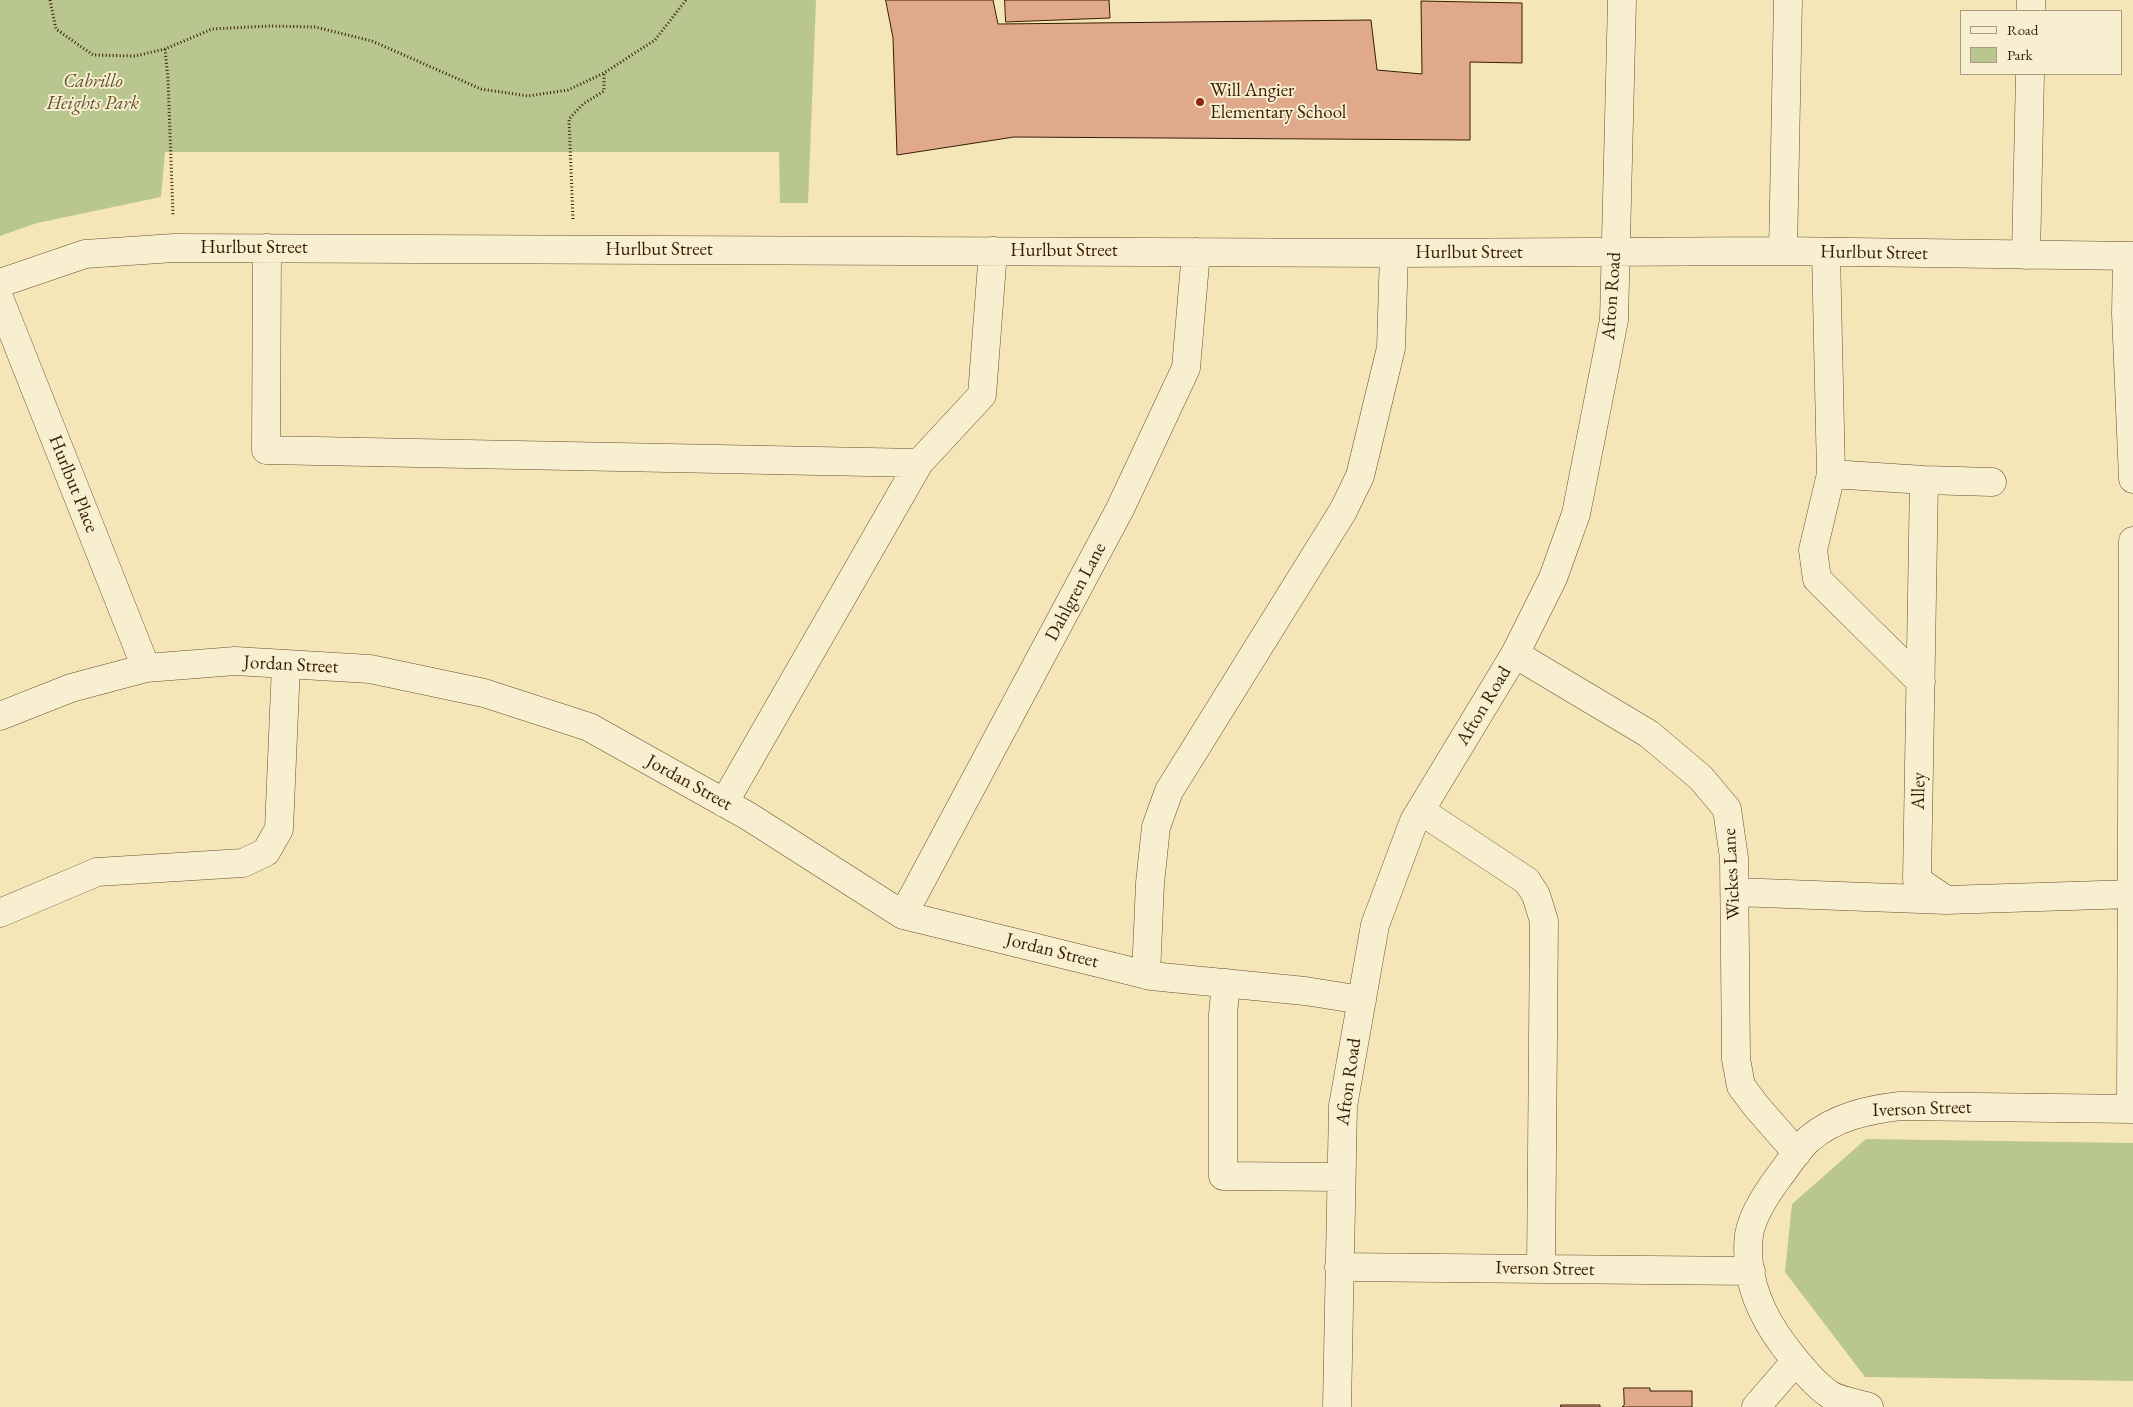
<!DOCTYPE html>
<html>
<head>
<meta charset="utf-8">
<style>
	body { margin:0 }
	#map { position:relative; width:2133px; height:1407px; overflow:hidden; background:#f4e6b6; font-family:"EB Garamond",serif }
	canvas { display:block }
	.legend { position:absolute; left:1960px; top:10px; width:162px; height:65px; box-sizing:border-box; background:#f8efd0; border:1px solid #ab9b7e; margin:0; padding:6px 9px; list-style:none; font-size:15px; color:#381d04 }
	.legend li { display:flex; align-items:center; gap:10px; height:25px }
	.legend b { width:25px; border:1px solid #ab9b7e }
</style>
</head>
<body>
<div id="map">
<canvas width="2133" height="1407"></canvas>
<ul class="legend">
<li><b style="height:6px;background:#f8efd0"></b>Road</li>
<li><b style="height:14px;background:#b9c690"></b>Park</li>
</ul>
</div>
<script>
const g = document.querySelector('canvas').getContext('2d');
g.lineJoin = 'round';
function fillPath(path, color) { g.fillStyle = color; g.fill(path, 'evenodd'); }
function trace(path, color, width, dash) { g.strokeStyle = color; g.lineWidth = width; g.lineCap = dash ? 'butt' : 'round'; g.setLineDash(dash || []); g.stroke(path); }
function drawText(font, color, halo, rows, align = 'center') {
  g.font = font + ' "EB Garamond",serif'; g.lineWidth = 4; g.setLineDash([]); g.textBaseline = 'middle'; g.strokeStyle = halo; g.fillStyle = color; for (const [text, x, y, turn = 0] of rows) {
    g.save(); g.translate(x, y); g.rotate((+turn || 0) * Math.PI / 180); g.textAlign = isNaN(turn) ? turn : align; if (halo) g.strokeText(text, 0, 0); g.fillText(text, 0, 0); g.restore();
  }
}
fillPath(new Path2D(`
	M0,0h816l-8,203h-28l-1,-51h-614l-4,45 -124,26 -37,13z
	M1866,1139l267,4v238l-268,-4 -80,-105 7,-68z`), '#b9c690');
const building = new Path2D(`
	M886,0h107l5,24 373,-4 6,50 45,4 -1,-73 101,2v60l-52,-1v78l-456,-3 -117,18 -4,-117z
	M1005,0h104l1,18 -104,4z
	M1624,1388h26v3h42v16h-70l2,-2z
	M1561,1405h39v2h-39z`);
fillPath(building, '#e0a98c');
trace(building, '#381d04', 1);
const minor = new Path2D(`
	M2031,11v-11
	M267,248l-1,202 653,13 63,-68 11,-144
	M1783,251l5,-251
	M1826,252l5,222 -18,76 4,29 104,103
	M2026,255l4,-181
	M2127,256l-1,58 7,165
	M0,283l85,-29 89,-6 1220,5 389,-2 350,5
	M0,300l146,368
	M1831,474l93,6 68,2
	M1924,480l-7,400 29,20 187,-6
	M1515,654l134,80 52,44 26,31 7,49 2,201 5,27 15,20 41,47
	M0,716l71,-28 75,-20 89,-7 135,8 114,24 105,34 159,89 155,99 248,61 154,15 57,9
	M724,803l195,-340
	M1421,811l106,70 9,14 8,26 -3,348
	M1735,892l211,8
	M0,913l97,-41 146,-9 23,-11 13,-23 7,-164
	M903,915l217,-406 66,-141 10,-116
	M1146,975l4,-92 6,-56 13,-36 174,-280 17,-35 31,-128 3,-95
	M1226,983l-3,31v162l118,1
	M2131,1109l2,-568
	M1339,1267l412,4
	M1337,1407l6,-301 32,-181 39,-104 101,-167 38,-76 23,-64 38,-194 8,-320
	M1756,1407l39,-45
	M1869,1407c-12,-4 -30,-6 -40,-13 -17,-12 -32,-31 -44,-47 -25,-33 -41,-70 -36,-112 3,-19 18,-42 29,-57 10,-13 19,-28 31,-39 26,-22 58,-29 91,-33l233,3`);
trace(minor, '#674f30', 29);
trace(new Path2D(`
	M50,0l6,29 37,26 42,1 30,-7 47,-20 57,-3 46,1 57,14 109,48 47,7 40,-6 36,-17 51,-33 31,-40
	M165,49l3,30 5,136
	M573,219l-4,-100 14,-15 21,-13v-18`), '#381d04', 3, [1, 2.5]);
trace(minor, '#f8efd0', 28);
for (const [x, y, r, color] of [
	[1200,102,5,"#8f2418"]
]) { const dot = new Path2D(); dot.arc(x, y, r, 0, 2 * Math.PI); g.fillStyle = color; g.fill(dot); trace(dot, '#f8efd0', 2); }
drawText('italic 19px', '#5f502e', '#f8efd0', [
	["Cabrillo",93,82],
	["Heights Park",93,104]
]);
drawText('19px', '#381d04', '#f8efd0', [
	["Will Angier",1210,91],
	["Elementary School",1210,113]
], 'left');
drawText('19px', '#381d04', '#f8efd0', [
	["Hurlbut Street",254,248],
	["Hurlbut Street",659,250],
	["Hurlbut Street",1064,251],
	["Hurlbut Street",1469,253],
	["Hurlbut Street",1874,253,1],
	["Afton Road",1612,296,-86],
	["Hurlbut Place",73,484,68],
	["Dahlgren Lane",1076,592,-62],
	["Jordan Street",291,665,3],
	["Afton Road",1484,706,-59],
	["Jordan Street",689,783,29],
	["Alley",1919,791,-89],
	["Wickes Lane",1732,874,-93],
	["Jordan Street",1052,951,14],
	["Afton Road",1349,1082,-82],
	["Iverson Street",1922,1109,-2],
	["Iverson Street",1545,1269,1]
]);
</script>
</body>
</html>
